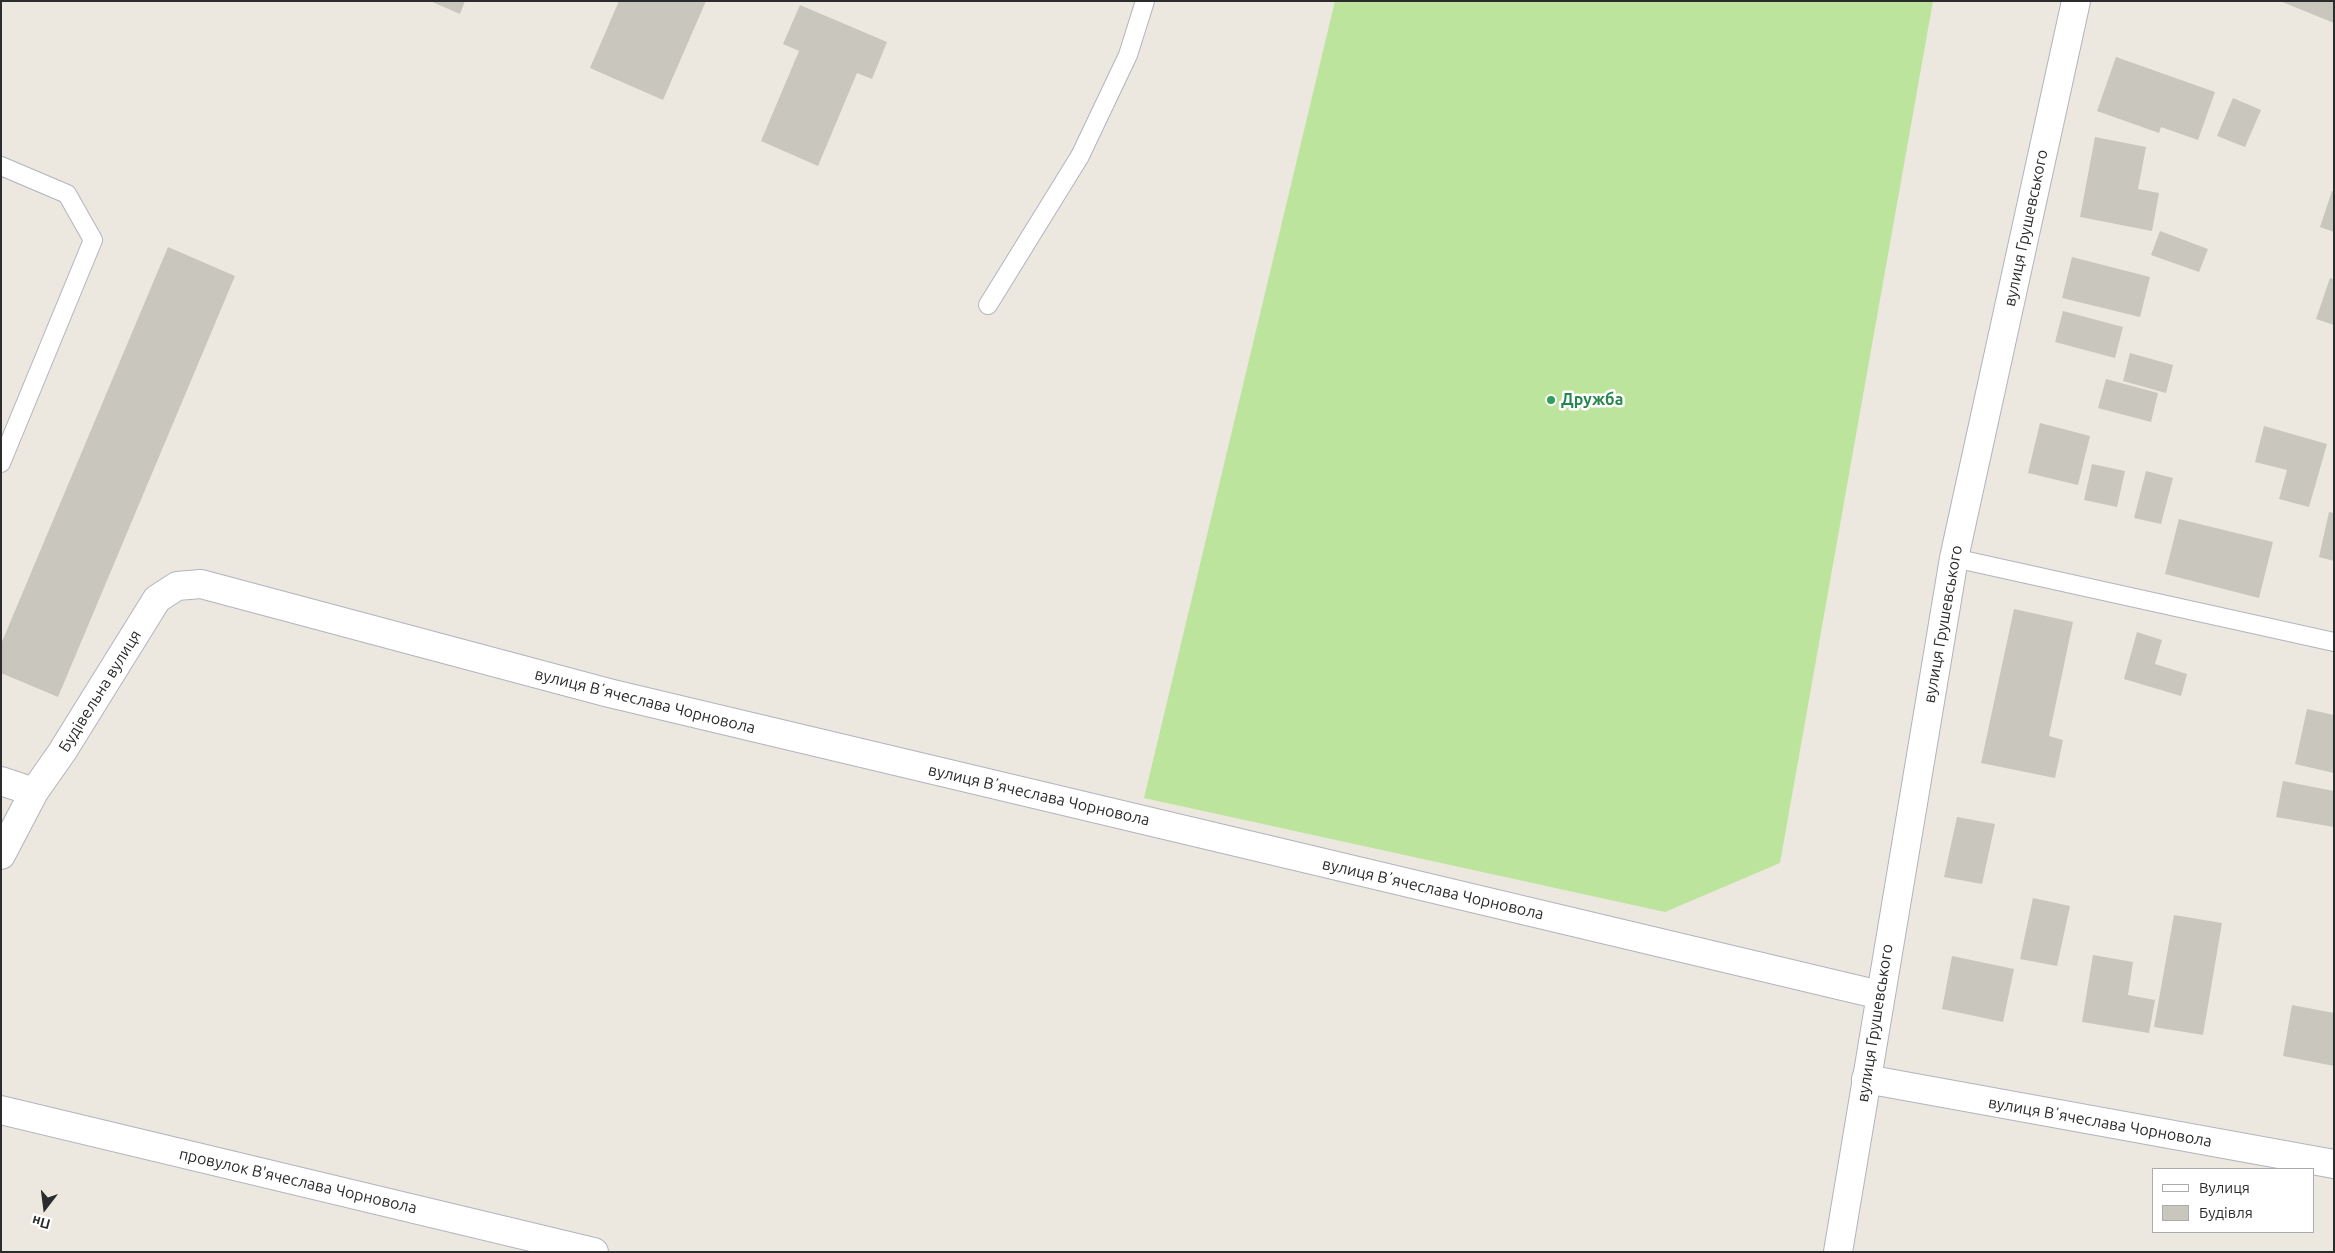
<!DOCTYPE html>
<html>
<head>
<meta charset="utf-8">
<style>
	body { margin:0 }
	#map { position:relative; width:2335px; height:1253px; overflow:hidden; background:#ece8df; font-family:Ubuntu,sans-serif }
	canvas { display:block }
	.frame { position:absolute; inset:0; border:2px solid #2c2c2c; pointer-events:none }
	.legend { position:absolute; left:2152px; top:1168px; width:162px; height:65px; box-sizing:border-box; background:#fff; border:1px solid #ababab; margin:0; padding:6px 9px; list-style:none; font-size:15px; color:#2c2c2c }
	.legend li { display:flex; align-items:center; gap:10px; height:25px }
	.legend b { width:25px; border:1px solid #ababab }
	.north { position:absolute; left:20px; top:1183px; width:50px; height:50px; -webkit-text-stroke:4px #fff; paint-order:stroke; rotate:195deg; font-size:14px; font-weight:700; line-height:20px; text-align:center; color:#2c2c2c }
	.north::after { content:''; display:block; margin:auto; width:18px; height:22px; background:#2c2c2c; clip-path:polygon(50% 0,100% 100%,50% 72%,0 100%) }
</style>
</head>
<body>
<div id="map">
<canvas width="2335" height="1253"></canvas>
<div class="frame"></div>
<ul class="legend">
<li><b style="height:6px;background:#fff"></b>Вулиця</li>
<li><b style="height:14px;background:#c8c6bd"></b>Будівля</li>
</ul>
<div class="north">Пн</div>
</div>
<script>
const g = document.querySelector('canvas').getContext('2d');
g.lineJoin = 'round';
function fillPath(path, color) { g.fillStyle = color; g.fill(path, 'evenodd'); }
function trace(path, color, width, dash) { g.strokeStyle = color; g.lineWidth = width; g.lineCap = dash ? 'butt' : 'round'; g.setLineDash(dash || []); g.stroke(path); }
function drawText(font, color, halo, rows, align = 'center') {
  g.font = font + ' Ubuntu,sans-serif'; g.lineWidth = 5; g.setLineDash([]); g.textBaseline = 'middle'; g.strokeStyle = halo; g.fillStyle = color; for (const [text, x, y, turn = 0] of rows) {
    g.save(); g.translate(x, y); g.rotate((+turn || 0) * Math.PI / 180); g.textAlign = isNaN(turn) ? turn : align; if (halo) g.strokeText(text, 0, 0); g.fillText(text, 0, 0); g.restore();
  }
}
fillPath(new Path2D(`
	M1335,1h598l-153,862 -115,49 -521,-114z`), '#bce49d');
fillPath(new Path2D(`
	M430,1h35l-5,13z
	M619,1h87l-43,99 -73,-32z
	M2280,1h54v22z
	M800,5l87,37 -15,37 -15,-6 -39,93 -57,-25 38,-90 -16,-7z
	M2116,57l99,35 -17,48 -37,-13 -2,6 -62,-22z
	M2233,98l28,12 -16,37 -28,-11z
	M2095,137l51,10 -8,42 21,4 -7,38 -72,-14z
	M2332,191h2v41l-14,-5z
	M2160,231l48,18 -9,23 -48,-17z
	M168,247l67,29 -177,421 -57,-24v-29z
	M2072,257l78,20 -10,40 -78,-19z
	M2330,278l4,1v46l-18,-6z
	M2063,311l60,16 -8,31 -60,-16z
	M2130,353l43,12 -7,28 -43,-12z
	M2106,379l52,14 -7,29 -53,-14z
	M2040,423l50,13 -12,49 -50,-12z
	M2264,426l63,18 -18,63 -30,-8 8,-29 -32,-8z
	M2092,464l33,7 -8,36 -33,-7z
	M2146,471l27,7 -12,46 -27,-6z
	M2329,512l5,1v48l-15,-4z
	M2179,519l94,23 -14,56 -94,-24z
	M2014,609l59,13 -24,114 14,4 -8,38 -74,-15z
	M2137,632l25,8 -7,24 32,10 -6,22 -57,-17z
	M2307,709l27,6v58l-39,-9z
	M2283,781l51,10v36l-58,-10z
	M1957,817l38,7 -13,60 -38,-7z
	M2033,898l37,8 -13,60 -37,-7z
	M2174,915l48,8 -19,112 -49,-8z
	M2093,955l40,7 -5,33 27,5 -6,33 -67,-11z
	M1952,956l62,13 -11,53 -61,-13z
	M2292,1005l42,8v53l-51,-10z`), '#c8c6bd');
const service = new Path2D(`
	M1,166l66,28 26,46 -92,223
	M988,305l92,-149 48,-101 17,-54
	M1954,558l380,84`);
const minor = new Path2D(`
	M1,781l33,11 28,-40 95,-153 20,-13 24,-2 408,109 1271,302
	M1,855l33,-63
	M1866,1079l468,85
	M1,1110l593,142`);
const tertiary = new Path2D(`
	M1838,1252l116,-694 122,-557`);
trace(service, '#b2b3be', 20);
trace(minor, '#b2b3be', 30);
trace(tertiary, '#b2b3be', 30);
trace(service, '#fff', 18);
trace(minor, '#fff', 28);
trace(tertiary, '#fff', 28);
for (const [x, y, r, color] of [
	[1551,400,5,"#2e9e5b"]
]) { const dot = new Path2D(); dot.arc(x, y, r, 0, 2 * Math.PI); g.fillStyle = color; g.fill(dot); trace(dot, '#fff', 2); }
drawText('16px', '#2c2c2c', '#fff', [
	["вулиця Грушевського",2026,228,-78],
	["вулиця Грушевського",1943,624,-80],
	["Будівельна вулиця",100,691,-58],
	["вулиця Вʼячеслава Чорновола",645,701,14],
	["вулиця Вʼячеслава Чорновола",1039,795,13],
	["вулиця Вʼячеслава Чорновола",1433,889,13],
	["вулиця Грушевського",1875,1023,-81],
	["вулиця Вʼячеслава Чорновола",2100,1122,10],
	["провулок В'ячеслава Чорновола",298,1181,13]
]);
drawText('bold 16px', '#27864d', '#fff', [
	["Дружба",1561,400]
], 'left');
</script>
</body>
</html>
